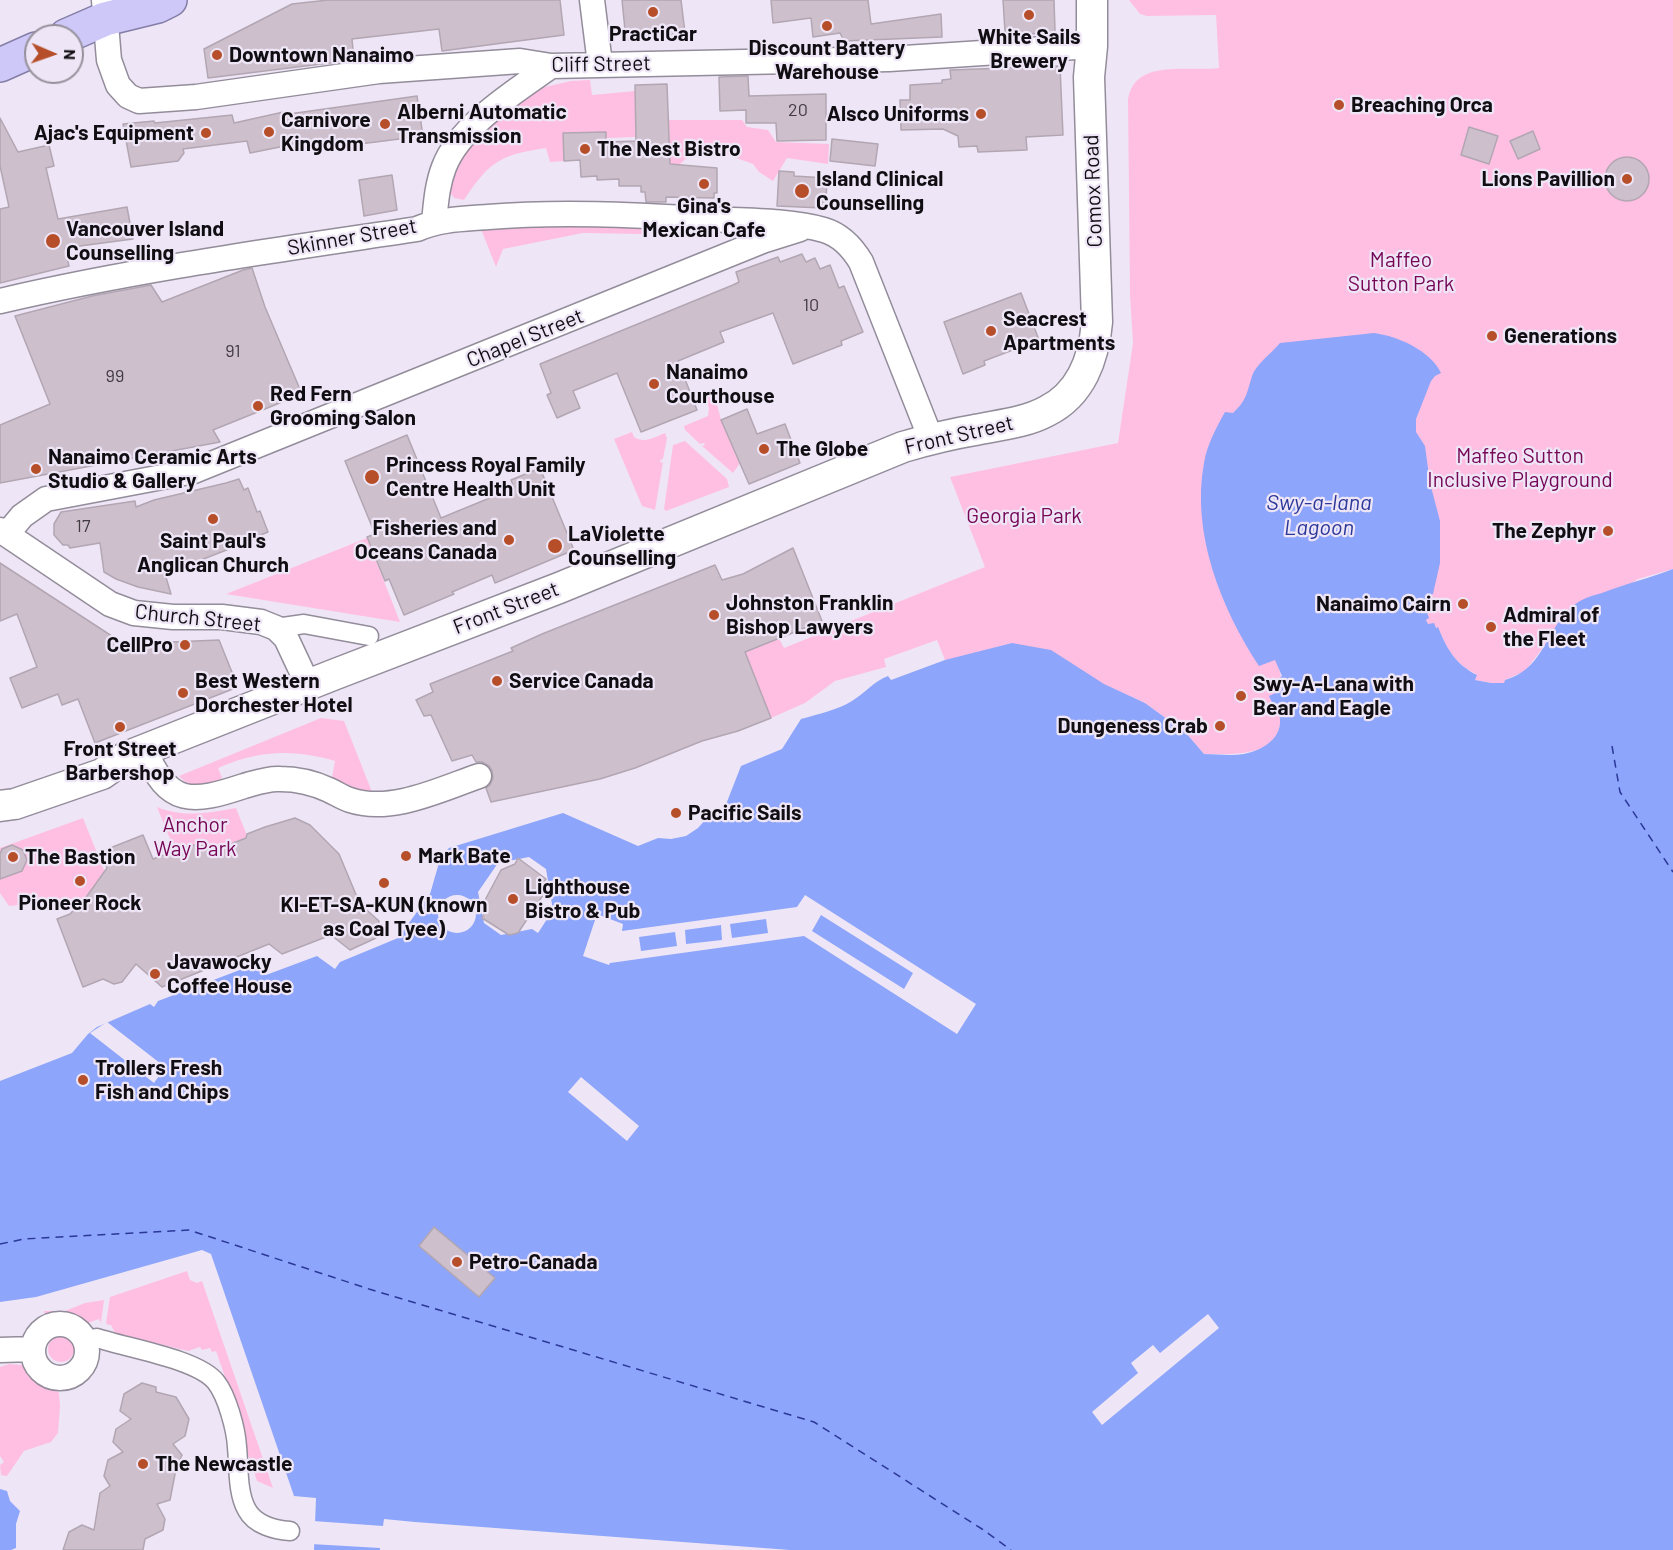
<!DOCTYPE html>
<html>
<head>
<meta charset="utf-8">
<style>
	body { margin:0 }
	#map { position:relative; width:1673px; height:1550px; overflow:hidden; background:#eee6f6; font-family:Barlow,sans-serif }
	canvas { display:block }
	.north { position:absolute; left:24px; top:24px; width:60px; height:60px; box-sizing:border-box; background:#eee6f6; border:2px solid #96909b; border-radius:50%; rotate:92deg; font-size:16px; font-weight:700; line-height:24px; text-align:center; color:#110e13 }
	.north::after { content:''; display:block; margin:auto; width:21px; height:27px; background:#b64f29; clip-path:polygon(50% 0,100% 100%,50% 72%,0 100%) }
</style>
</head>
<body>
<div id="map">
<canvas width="1673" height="1550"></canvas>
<div class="north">N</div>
</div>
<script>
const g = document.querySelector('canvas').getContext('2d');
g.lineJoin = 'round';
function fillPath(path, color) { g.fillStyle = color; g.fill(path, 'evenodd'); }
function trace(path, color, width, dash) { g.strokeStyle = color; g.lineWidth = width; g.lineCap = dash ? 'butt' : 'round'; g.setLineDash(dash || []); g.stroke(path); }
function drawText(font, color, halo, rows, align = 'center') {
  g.font = font + ' Barlow,sans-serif'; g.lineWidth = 4.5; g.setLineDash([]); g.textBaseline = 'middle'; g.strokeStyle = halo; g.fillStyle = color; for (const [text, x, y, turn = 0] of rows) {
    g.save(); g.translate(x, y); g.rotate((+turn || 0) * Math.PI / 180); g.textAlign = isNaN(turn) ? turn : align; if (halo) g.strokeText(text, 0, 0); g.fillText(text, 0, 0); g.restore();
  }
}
fillPath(new Path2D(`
	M1129,0h544v569l-35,10 -89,61 -24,31 -20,9v3h-14l-16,-3 1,-6c-21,-10 -29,-25 -38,-46l-10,-3 -2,-6 -150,41c5,12 7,23 5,37 -1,4 -4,9 -3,13 0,5 3,9 2,14 -4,34 -51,30 -76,30l-18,-21 -41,-30 -133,-60 -62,17h-5l-8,-20 -53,19 2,8 -51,14 -30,22 -34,15 -26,-66 34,-14 5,10 201,-81 -35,-90 168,-34 15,-100 -3,-48 -2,-196c7,-41 60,-27 91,-31l-3,-53 -69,1 -7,-2z
	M590,80l2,15 43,-4 1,46 -30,1 -1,-6 -42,1 1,28 -14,1 -4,-14c-46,7 -56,13 -82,52l-10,-2 -6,-8 4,-20 24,-35 60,-46 35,-8z
	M669,120h73l5,7 21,3 8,12 53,2 -1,20 -41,-6 -14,23 -14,-9 -6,-8 -25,-9 -40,2 -18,16z
	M529,224l117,2 -3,8 -60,-1 -80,16 -7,18 -15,-38z
	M713,388l8,32 19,43 -7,10 -31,-27 3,-1 -1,-2 -4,1 -15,-14 -1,-4 24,-10 1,-8 -6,-16z
	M632,432l2,5c10,7 21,0 31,-4l2,5 -4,21 -3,1 1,3 2,-1 -8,48 -13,-4 -28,-67z
	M685,441l42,38 2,8 -63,24 -2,-2 9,-64z
	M367,538l33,84 -174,-28z
	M321,718l23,3 28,71 -16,-3 -24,-11 3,-17c-42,-12 -76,-11 -117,7l4,10c-13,10 -32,11 -43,-2z
	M157,807c27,11 51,6 79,1l14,35 -71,18z
	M83,818l23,57 -3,28 -40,7 -5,-9 -49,5 -9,-13v-45z
	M187,1271l3,9 7,3 5,-2 71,207 -16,-7 -13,-38 2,-6 -30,-86 -4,1 -2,-4 -8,2 -2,-3 -12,4 -73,-18 -4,-8h-3l-2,-2 4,-26z
	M104,1300l-3,23 -2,-4 -14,5c-12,-10 -24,-11 -40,-9l-1,-4h21l20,-8z
	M48 1349a13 13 0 1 1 26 0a13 13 0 1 1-26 0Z
	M9,1364l13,1 24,19 7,2 6,7 1,13 -2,27 -7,9 -27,9 -17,25 -6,-1 -1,-10 4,-3 -4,-6v-89z`), '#ffbfe3');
fillPath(new Path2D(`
	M1374,333c23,3 56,17 67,40l-6,3 -4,5 -15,38v13l9,14 5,37 10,38v42l-7,31 -7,3 1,3 -4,1 6,17 -3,2 2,4 6,-1 2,5 2,-1c9,22 17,37 39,48l-2,5 16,3h13l1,-3c43,-12 41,-59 75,-79 7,-4 15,-6 22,-8 23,-9 48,-15 71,-24v981h-1359l2,-52 -22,-2 -83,-242 -9,-4 -166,47 -36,5v-221l72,-28 16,-19 9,-7 53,-23 4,3 4,-6 95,-36 13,10 51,-19 18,13 5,-7 58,-24 32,-44 11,-38 8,-8 114,-35 75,33 20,-8 13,1 15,-3 12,-8 8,-9 17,-7 18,-46 41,-17 19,-30c18,-5 36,-9 51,-18 13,-8 22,-20 36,-25l3,4 54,-20 67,-17 39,7 53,34 41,19 41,30 18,21c13,0 27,2 40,0 21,-4 43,-19 34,-43h-2l-7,-15 13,-6 -4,-11 4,-3 -7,-16 -16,6c-38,-58 -68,-133 -55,-203 3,-18 12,-35 21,-51l8,1c14,-13 14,-21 19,-37 4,-12 20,-23 28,-33z
	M0,1489l7,2 3,10 10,10 -4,13v24l-5,2h-11z`), '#8da5fa');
fillPath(new Path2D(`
	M529,857l17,12 7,41 -15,23 -6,-4 -31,6 -17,-12 -6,-31 20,-29z
	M805,895l171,109 -19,30 -153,-98 -194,27 -1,2 -26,-9 14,-42 26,10 -1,7 175,-24zM821,915l92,58 -9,16 -92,-58zM766,919l2,14 -36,5 -2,-14zM721,925l1,15 -36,4 -1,-14zM675,932l2,14 -36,5 -2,-14z
	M438 914a19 19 0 1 1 38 0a19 19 0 1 1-38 0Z
	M107,1022l58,45 -11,16 -64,-50z
	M581,1077l58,49 -12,15 -59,-49z
	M1208,1314l11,14 -117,97 -10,-13 46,-39 -7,-10 22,-18 7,8z
	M384,1519l31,3 375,28h-410v-2l-69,-4 2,-23 70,5z`), '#eee6f6');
trace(new Path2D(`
	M1612,746l8,46 53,80
	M0,1244l24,-5 165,-9 180,59 445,133 168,107 29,21`), '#2b3899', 1.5, [8, 6]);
const building = new Path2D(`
	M328,0h232l4,35 -122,16 -3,-22 -87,10 2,21 -146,18 -4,-29 88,-45z
	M622,0h59l4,33 -59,7z
	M771,0h97l3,24 70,-10 1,23 -98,4 -4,-8 -27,4 -2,-19 -38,5z
	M1003,0h51l1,31 -2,2 -29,1v-2h-19z
	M1060,66l3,69 -37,2 1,13 -49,2 -1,-6 -18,1 -1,-11 -15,-7 -42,1 -1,-30h10v-15l32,-2v-3l9,-1 -1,-9z
	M748,76l1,20 77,-2v46l-49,1 -1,-18h-30v-13l-26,1 -1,-34z
	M667,84l3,80 47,4v25h-3v5l-48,-1v5h-20l-1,-10h-4v-6h-22v-7l-22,1v-4l-16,1 -1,-17 -16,1 -1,-28 43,-1v10l30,-1 -1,-56z
	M417,96l6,40 -71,9 -2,-3 -54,7 -1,-5 -45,9 -3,-12 -64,8 1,4 -6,8 -47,6 -8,-43 31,-3 1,2 77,-8 2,8 54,-12 1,3z
	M0,118l18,34 31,-7 5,21 -8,2 12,51 69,-12 6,32 -68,9 4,18 -69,17v-74l9,-2 -9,-41z
	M1469,127l29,9 -9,28 -28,-9z
	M1533,131l7,18 -22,10 -8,-18z
	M832,139l46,5 -3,22 -45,-5z
	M1605 179a22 22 0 1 1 44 0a22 22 0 1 1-44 0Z
	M779,171l15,1v4l33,2 -1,24h-4v6l-45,-2z
	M392,175l5,35 -33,6 -5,-36z
	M802,254l4,8 9,-4 5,11 10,-4 9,23 5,-2 19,46 -22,9 1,4 -49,19 -20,-51 -53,19 4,10 -46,19 19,49 -56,22 -24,-59 -44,18 7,17 -23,10 -10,-23 4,-2 -11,-29 193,-79 6,-3 -3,-10 42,-15 2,5z
	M252,268l13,39 37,87 -89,36 7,12 -220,41v-58l50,-21 -35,-88 77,-20 59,-11 11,17 81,-32z
	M1021,293l18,47 -55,21 1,4 -22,9 -19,-52z
	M747,409l10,25 28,-10 15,39 -51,21 -28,-64z
	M407,435l34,83 73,-30 -3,-8 29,-12 34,82 -79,33 -3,-8 -40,17 2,2 -50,21 -15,-36 -4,2 -18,-44 8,-3 -30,-73z
	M239,479l5,11 4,-2 9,24 3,-1 8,21 -22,9 1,1 -82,32 6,20 -33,-7 -22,-8 -12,-7 -4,-29 -30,5 -2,-3h-5l-9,-10v-11l7,-12 74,-11 1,6 18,-7 72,-17z
	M793,548l29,73 -77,31 26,66 -33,13 -36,10 -67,27 -35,11 -109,23 -5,-14 4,-3 3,-7 -1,-7 -3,-5 -7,-4h-6l-4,-7 -20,6 -21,-46 -7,1 -8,-16 17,-8 -3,-8 83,-33 -2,-3 31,-14 173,-69 7,15 21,-6z
	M0,563l124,81 95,-4 19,47 -143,56 -17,-44 -16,6 -4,-11 -36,14 -12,-30 27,-11 -20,-53 -17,7z
	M295,818l15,7 29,29 21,50 19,17 -3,17 -26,12 -19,-15 -49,19 -13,-10 -107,43 -26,-23 -14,18 -8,2 -11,-5 -20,8 -26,-68 13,-5 17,-18 20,-28 -7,-16 43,-17 10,24 38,-14 14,1 8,5 33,-13 1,-4 18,-7z
	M12,845l11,5 4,10 -5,11 -22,8v-25l2,-5z
	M518,858l28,21 -6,9 5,4 -27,41 -9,2 -27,-17 6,-13 -4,-3 17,-32 14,-6z
	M434,1227l61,51 -16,19 -60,-51z
	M142,1383l14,4v5l20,5 13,22 -4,17 -12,8 9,11 -6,14 -6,31 -13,4 8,15 -2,11 -18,9 -2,11h-80l6,-18 13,-7 12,5 6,-37 10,-7 -6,-10 4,-16 15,-8 -10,-10 3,-13 15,-10 -11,-8 4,-17z`);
fillPath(building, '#cdbfcc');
trace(building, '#b3a6b3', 1.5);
const pedestrian = new Path2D(`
	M276,628l28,-4 65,12
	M86,1341l11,-3c30,10 101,21 119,44 11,14 20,47 21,65 2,19 0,46 10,63 8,15 28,20 43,21`);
const minor = new Path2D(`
	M104,0l5,60 9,25 10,11 11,5 57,-4 183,-26 141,-10 31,5 338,-7 203,-13
	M592,0l8,64
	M434,222c2,-19 3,-37 10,-55 16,-42 72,-76 107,-101
	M0,301c137,-32 277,-51 417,-72 23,-10 46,-10 71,-12 73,-6 145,-2 218,2 37,2 83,1 118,11 17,5 28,17 37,32l70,177
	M0,530l110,74 24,9 39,4h49l39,5 15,6 10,10 22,47
	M7,534l15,-18 24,-17 148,-28 571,-231 35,-11
	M145,750c23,57 48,53 99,36 11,-3 24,-8 36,-7 17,0 34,4 49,11 7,3 14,8 21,10 41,14 91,-11 129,-24
	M33 1351a27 27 0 1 1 54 0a27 27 0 1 1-54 0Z
	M0,1350l33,-1`);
const tertiary = new Path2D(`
	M0,806l15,-2 87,-30 24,-17 207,-82 226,-87 344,-141c24,-7 48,-13 72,-17 24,-5 50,-7 72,-19 34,-17 47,-53 50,-89l-8,-245 3,-31v-46`);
const trunk = new Path2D(`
	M66,36l39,-17 53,-13 12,-6
	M0,65l36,-16`);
trace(pedestrian, '#938c9a', 21);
trace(minor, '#938c9a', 27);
trace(tertiary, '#938c9a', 33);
trace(trunk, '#847ea7', 36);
trace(pedestrian, '#fff', 18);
trace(minor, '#fff', 24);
trace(tertiary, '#fff', 30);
trace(trunk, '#cec8f8', 33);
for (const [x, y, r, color] of [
	[653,12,6,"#b64f29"],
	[1029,15,6,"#b64f29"],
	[827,26,6,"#b64f29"],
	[217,55,6,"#b64f29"],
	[1339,105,6,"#b64f29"],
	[981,114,6,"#b64f29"],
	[385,124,6,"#b64f29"],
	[269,132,6,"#b64f29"],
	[206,133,6,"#b64f29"],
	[585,149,6,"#b64f29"],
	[1627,179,6,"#b64f29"],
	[704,184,6,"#b64f29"],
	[802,191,8,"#b64f29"],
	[53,241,8,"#b64f29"],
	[991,331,6,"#b64f29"],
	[1492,336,6,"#b64f29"],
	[654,384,6,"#b64f29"],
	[258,406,6,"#b64f29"],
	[764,449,6,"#b64f29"],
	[36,469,6,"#b64f29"],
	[372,477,8,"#b64f29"],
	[213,519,6,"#b64f29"],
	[1608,531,6,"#b64f29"],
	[509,540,6,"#b64f29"],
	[555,546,8,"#b64f29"],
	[1463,604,6,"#b64f29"],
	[714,615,6,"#b64f29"],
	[1491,627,6,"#b64f29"],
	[185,645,6,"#b64f29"],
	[497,681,6,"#b64f29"],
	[183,693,6,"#b64f29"],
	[1241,696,6,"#b64f29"],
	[1220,726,6,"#b64f29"],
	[120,727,6,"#b64f29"],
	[676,813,6,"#b64f29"],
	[406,856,6,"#b64f29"],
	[13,857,6,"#b64f29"],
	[80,881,6,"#b64f29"],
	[384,883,6,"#b64f29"],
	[513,899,6,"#b64f29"],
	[155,974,6,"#b64f29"],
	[83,1080,6,"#b64f29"],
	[457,1262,6,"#b64f29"],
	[143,1464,6,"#b64f29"]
]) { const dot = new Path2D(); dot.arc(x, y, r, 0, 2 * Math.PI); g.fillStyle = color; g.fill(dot); trace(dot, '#eee6f6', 2); }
drawText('18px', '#403a41', null, [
	["20",798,110],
	["10",811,305],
	["91",233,351],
	["99",115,376],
	["17",83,526]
]);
drawText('bold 21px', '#110e13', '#eee6f6', [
	["PractiCar",653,34,"center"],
	["White Sails",1029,37,"center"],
	["Brewery",1029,61,"center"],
	["Discount Battery",827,48,"center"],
	["Warehouse",827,72,"center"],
	["Downtown Nanaimo",229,55],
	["Breaching Orca",1351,105],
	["Alberni Automatic",397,112],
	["Transmission",397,136],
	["Alsco Uniforms",969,114,"right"],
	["Carnivore",281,120],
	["Kingdom",281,144],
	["Ajac's Equipment",194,133,"right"],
	["The Nest Bistro",597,149],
	["Island Clinical",816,179],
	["Counselling",816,203],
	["Lions Pavillion",1615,179,"right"],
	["Gina's",704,206,"center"],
	["Mexican Cafe",704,230,"center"],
	["Vancouver Island",66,229],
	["Counselling",66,253],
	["Seacrest",1003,319],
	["Apartments",1003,343],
	["Generations",1504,336],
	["Nanaimo",666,372],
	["Courthouse",666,396],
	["Red Fern",270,394],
	["Grooming Salon",270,418],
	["The Globe",776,449],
	["Nanaimo Ceramic Arts",48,457],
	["Studio & Gallery",48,481],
	["Princess Royal Family",386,465],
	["Centre Health Unit",386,489],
	["Fisheries and",497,528,"right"],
	["Oceans Canada",497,552,"right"],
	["The Zephyr",1596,531,"right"],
	["LaViolette",568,534],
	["Counselling",568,558],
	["Saint Paul's",213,541,"center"],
	["Anglican Church",213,565,"center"],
	["Johnston Franklin",726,603],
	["Bishop Lawyers",726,627],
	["Nanaimo Cairn",1451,604,"right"],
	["Admiral of",1503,615],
	["the Fleet",1503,639],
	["CellPro",173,645,"right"],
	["Best Western",195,681],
	["Dorchester Hotel",195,705],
	["Service Canada",509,681],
	["Swy-A-Lana with",1253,684],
	["Bear and Eagle",1253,708],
	["Dungeness Crab",1208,726,"right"],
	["Front Street",120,749,"center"],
	["Barbershop",120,773,"center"],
	["Pacific Sails",688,813],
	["Mark Bate",418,856],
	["The Bastion",25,857],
	["Lighthouse",525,887],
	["Bistro & Pub",525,911],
	["Pioneer Rock",80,903,"center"],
	["KI-ET-SA-KUN (known",384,905,"center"],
	["as Coal Tyee)",384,929,"center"],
	["Javawocky",167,962],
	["Coffee House",167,986],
	["Trollers Fresh",95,1068],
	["Fish and Chips",95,1092],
	["Petro-Canada",469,1262],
	["The Newcastle",155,1464]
], 'left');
drawText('21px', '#110e13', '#eee6f6', [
	["Cliff Street",601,64,-1],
	["Comox Road",1093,191,-92],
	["Skinner Street",352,237,-10],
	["Chapel Street",525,338,-22],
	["Front Street",959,435,-13],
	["Front Street",506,608,-21],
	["Church Street",198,618,6]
]);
drawText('21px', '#760655', '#eee6f6', [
	["Maffeo",1401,260],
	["Sutton Park",1401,284],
	["Maffeo Sutton",1520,456],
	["Inclusive Playground",1520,480],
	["Georgia Park",1024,516],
	["Anchor",195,825],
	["Way Park",195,849]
]);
drawText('italic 22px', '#2b3899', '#eee6f6', [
	["Swy-a-lana",1319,503],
	["Lagoon",1319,528]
]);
</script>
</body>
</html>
